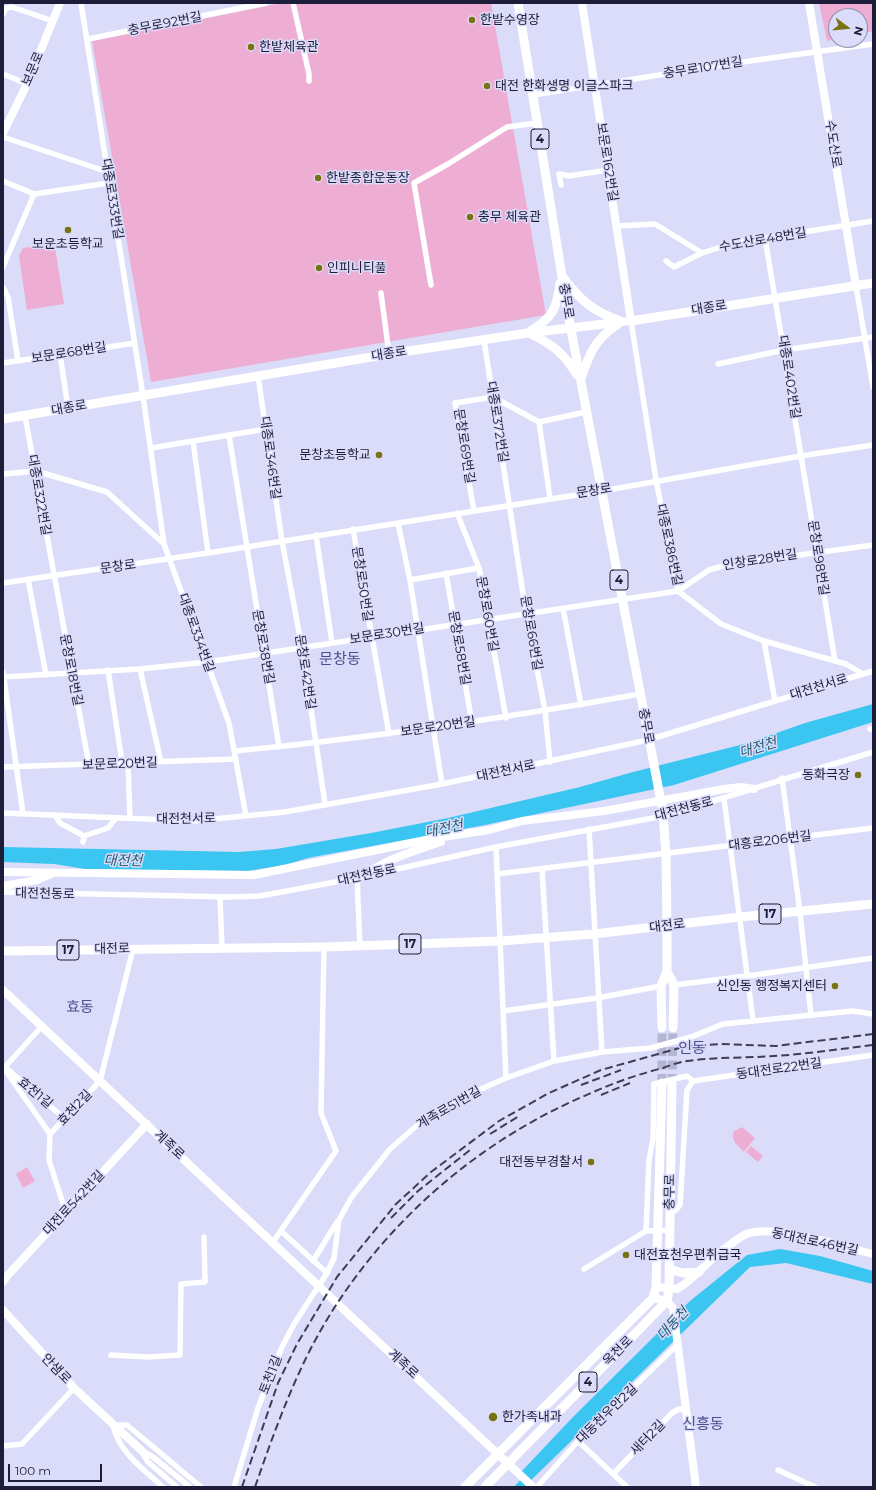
<!DOCTYPE html>
<html>
<head>
<meta charset="utf-8">
<style>
	body { margin:0 }
	#map { position:relative; width:876px; height:1490px; overflow:hidden; background:#dadcfa; font-family:Montserrat,sans-serif }
	canvas { display:block }
	.frame { position:absolute; inset:0; border:4px solid #1e1d39; pointer-events:none }
	.north { position:absolute; left:828px; top:8px; width:40px; height:40px; box-sizing:border-box; background:#dadcfa; border:1px solid #8f90ad; border-radius:50%; rotate:106deg; font-size:11px; font-weight:700; line-height:16px; text-align:center; color:#1e1d39 }
	.north::after { content:''; display:block; margin:auto; width:14px; height:18px; background:#7a7111; clip-path:polygon(50% 0,100% 100%,50% 72%,0 100%) }
	.scale { position:absolute; left:8px; top:1464px; width:94px; height:18px; box-sizing:border-box; border:2px solid #1e1d39; border-top:0; padding-left:5px; font-size:12px; line-height:14px; white-space:nowrap; color:#1e1d39; -webkit-text-stroke:3px #dadcfa; paint-order:stroke }
</style>
</head>
<body>
<div id="map">
<canvas width="876" height="1490"></canvas>
<div class="frame"></div>
<div class="north">N</div>
<div class="scale">100 m</div>
</div>
<script>
const g = document.querySelector('canvas').getContext('2d');
g.lineJoin = 'round';
function fillPath(path, color) { g.fillStyle = color; g.fill(path, 'evenodd'); }
function trace(path, color, width, dash) { g.strokeStyle = color; g.lineWidth = width; g.lineCap = dash ? 'butt' : 'round'; g.setLineDash(dash || []); g.stroke(path); }
function drawText(font, color, halo, rows, align = 'center') {
  g.font = font + ' Montserrat,"Noto Sans KR",sans-serif'; g.lineWidth = 3; g.setLineDash([]); g.textBaseline = 'middle'; g.strokeStyle = halo; g.fillStyle = color; for (const [text, x, y, turn = 0] of rows) {
    g.save(); g.translate(x, y); g.rotate((+turn || 0) * Math.PI / 180); g.textAlign = isNaN(turn) ? turn : align; if (halo) g.strokeText(text, 0, 0); g.fillText(text, 0, 0); g.restore();
  }
}
fillPath(new Path2D(`
	M282,3h209l55,312 -395,67 -59,-341z
	M819,3h54v28l-13,3v-18h-24v23l-9,2z
	M51,244l4,3 9,57 -37,6 -8,-54 4,-8z
	M742,1127l13,11 -11,14c-7,-7 -12,-10 -11,-20z
	M751,1146l12,10 -5,6 -12,-10z
	M27,1167l8,14 -12,7 -7,-14z`), '#eeaed3');
fillPath(new Path2D(`
	M873,704v18l-199,63 -189,40 -177,33 -23,7 -38,6 -162,-2 -31,-5 -51,-2v-15l236,5 37,-3 95,-16 77,-15 132,-31 53,-15 115,-29 57,-20z
	M780,1249l40,7 53,15v13l-87,-21 -36,4 -226,220h-9l9,-9 -2,-7 50,-53 118,-117 57,-46z`), '#3ac6f1');
trace(new Path2D(`
	M515,1487l8,-8`), '#3ac6f1', 2);
trace(new Path2D(`
	M662,1083v-55
	M672,1083l1,-55`), '#b4b6d3', 9, [9, 4.5]);
trace(new Path2D(`
	M81,3l62,393 21,148 65,179 17,93
	M293,3l16,71v7
	M3,14l3,-6 6,-1 41,14
	M88,39l178,-36
	M3,74l24,10
	M533,95l202,-32 138,-19
	M3,137l105,35
	M3,181l31,13
	M561,185l-2,-11 10,2 39,-6
	M617,226l38,-2 47,29
	M765,238l70,423
	M666,261l8,6 28,-14 32,-10 139,-22
	M3,267l31,-73 75,-11
	M431,285l-17,-102 34,-19 59,-37 30,-4
	M856,286l17,101
	M3,287l5,10 10,64
	M381,293l8,61
	M631,321l25,159 22,111 43,33 43,17 82,23 17,10
	M484,340l42,273 19,97 5,52
	M60,354l8,54
	M3,363l132,-20
	M718,364l66,-14 89,-13
	M258,376l24,165 20,107 23,156
	M25,416l64,349
	M539,422l11,76
	M539,422l47,-10
	M229,435l50,312
	M193,441l15,112
	M151,448l115,-19
	M3,474l33,-3 71,21 57,52
	M474,511l-19,-108 38,-6 46,25
	M457,513l22,55 27,150
	M398,523l12,57 32,204
	M353,529l36,205
	M316,535l16,108
	M446,573l26,150
	M28,579l18,96
	M410,580l69,-12
	M3,583l205,-30 394,-62 199,-35 72,-11
	M563,608l18,97
	M764,641l11,60
	M140,669l21,93
	M108,670l14,92
	M3,672l20,142
	M3,677l137,-8 67,-7 471,-71 31,-21 17,-5 147,-20
	M870,729h3
	M235,751c136,-13 270,-33 405,-57
	M128,763l2,55
	M3,767l233,-8
	M782,778l18,134 11,103
	M724,799l29,221
	M3,813l190,8 92,-9 157,-28 206,-44 225,-69
	M55,815l5,8 24,13 24,-8 8,-10
	M589,829l13,223
	M83,842l1,-6
	M496,847l10,231
	M542,869l12,192
	M497,874l376,-46
	M357,878l3,68
	M3,892l226,5 31,-1 97,-18 139,-31 168,-31 209,-64
	M220,897l2,51
	M674,985l73,-9 126,-18
	M503,1011l94,-13 64,-12
	M42,1026l-37,41 60,52
	M3,1067l47,67 -1,26 17,53
	M50,1134l50,-53 33,-132
	M669,1213l7,-3 4,-5 7,-115 6,-9
	M281,1231l46,42
	M646,1231l3,-71 4,-21 1,-55 33,-8 6,5 180,-26
	M273,1242l63,-91 -15,-38 3,-166
	M313,1261l24,-39
	M584,1269l62,-38 24,-1
	M111,1355l37,2 32,-2 1,-71 24,-2 -1,-45
	M578,1441l49,46
	M3,1446l19,-2 52,-56
	M141,1450l12,7 37,30
	M141,1451l7,11 29,25
	M778,1470l37,17
	M613,1474l59,-61 7,-4 8,1
	M163,1487c-19,-17 -45,-36 -50,-62h14l74,62
	M234,1487l24,-79 24,-61 12,-23 33,-51 7,-15 5,-38 12,-22 39,-49 31,-27 40,-24 45,-20 48,-17 48,-9 49,-4 40,-11 32,-13 130,-13 20,3
	M537,1487l41,-46 101,-98`), '#fff', 5.5);
trace(new Path2D(`
	M582,3l49,318 -10,1
	M809,3l47,283
	M3,133l24,-49 33,-81
	M3,872l251,3 182,-37 53,-8 33,-9 82,-10 120,-22 17,-2 13,2
	M366,876c10,-14 57,-28 75,-34
	M3,886l34,-6 16,-7
	M3,990l530,497
	M3,1282l5,-7 139,-151
	M656,1287l21,2c18,-10 30,-28 47,-40 6,-4 13,-10 20,-14 28,-13 99,12 129,19
	M653,1298l14,3 6,7 23,179
	M3,1310l71,78 67,62`), '#fff', 8);
trace(new Path2D(`
	M518,3l50,311 95,498 3,43 1,71v45l-6,15 1,42
	M562,276c17,23 30,35 58,45
	M631,321l242,-38
	M529,332c23,-14 28,-22 31,-49
	M529,333c24,12 34,19 48,42
	M581,379c8,-25 14,-40 37,-55
	M3,419l386,-65 139,-21 93,-11
	M3,951l321,-4 176,-6 94,-7 146,-17 133,-13
	M667,971l7,14 -1,43
	M669,1269l14,4 16,-1
	M465,1487l188,-189 3,-11 6,-204
	M485,1487l182,-186 2,-12 3,-206`), '#fff', 9);
trace(new Path2D(`
	M581,1085l40,-15
	M601,1095l29,-12
	M490,1134l29,-18
	M391,1218l27,-27 52,-41
	M242,1487l36,-104 19,-39 40,-67 59,-73 35,-32 68,-51 50,-28 52,-23 82,-23 37,-3 56,2 97,-12
	M255,1487c16,-46 32,-91 54,-135 57,-112 157,-205 273,-255 26,-12 53,-22 81,-29 8,-3 16,-6 24,-7 29,-4 59,-3 87,-5 33,-2 66,-7 99,-11`), '#3d3d59', 2, [8, 4]);
for (const [x, y, r, color] of [
	[472,20,4,"#7a7111"],
	[251,47,4,"#7a7111"],
	[487,86,4,"#7a7111"],
	[318,178,4,"#7a7111"],
	[470,217,4,"#7a7111"],
	[68,230,4,"#7a7111"],
	[319,268,4,"#7a7111"],
	[379,455,4,"#7a7111"],
	[858,775,4,"#7a7111"],
	[835,986,4,"#7a7111"],
	[591,1162,4,"#7a7111"],
	[626,1255,4,"#7a7111"],
	[493,1417,5,"#7a7111"]
]) { const dot = new Path2D(); dot.arc(x, y, r, 0, 2 * Math.PI); g.fillStyle = color; g.fill(dot); trace(dot, '#dadcfa', 1.5); }
for (const [x, y, w] of [
	[540,139,18],
	[619,580,18],
	[770,914,22],
	[410,944,22],
	[68,950,22],
	[588,1382,18]
]) { const box = new Path2D(); box.roundRect(x - w / 2, y - 10, w, 20, 3); g.fillStyle = '#dadcfa'; g.fill(box); trace(box, '#1e1d39', 1); }
drawText('bold 12px', '#1e1d39', null, [
	["4",540,139],
	["4",619,580],
	["17",770,914],
	["17",410,944],
	["17",68,950],
	["4",588,1382]
]);
drawText('13px', '#1e1d39', '#dadcfa', [
	["한밭수영장",480,20],
	["한밭체육관",259,47],
	["대전 한화생명 이글스파크",495,86],
	["한밭종합운동장",326,178],
	["충무 체육관",478,217],
	["보운초등학교",68,244,"center"],
	["인피니티풀",327,268],
	["문창초등학교",371,455,"right"],
	["동화극장",850,775,"right"],
	["신인동 행정복지센터",827,986,"right"],
	["대전동부경찰서",583,1162,"right"],
	["대전효천우편취급국",634,1255],
	["한가족내과",502,1417]
], 'left');
drawText('13px', '#1e1d39', '#dadcfa', [
	["충무로92번길",165,24,-11],
	["충무로107번길",703,68,-9],
	["보문로",33,69,-67],
	["수도산로",833,144,81],
	["보문로162번길",607,162,81],
	["대종로333번길",112,199,81],
	["수도산로48번길",763,240,-10],
	["충무로",566,301,81],
	["대종로",709,308,-9],
	["보문로68번길",69,353,-9],
	["대종로",389,354,-9],
	["대종로402번길",789,377,81],
	["대종로",69,408,-10],
	["대종로372번길",497,422,81],
	["문창로69번길",464,446,81],
	["대종로346번길",270,458,82],
	["문창로",594,491,-9],
	["대종로322번길",39,495,80],
	["대종로386번길",669,545,78],
	["문창로98번길",818,558,81],
	["인창로28번길",760,560,-9],
	["문창로",118,567,-8],
	["문창로50번길",362,584,81],
	["문창로60번길",487,614,80],
	["대종로334번길",196,633,70],
	["문창로66번길",531,633,80],
	["보문로30번길",387,634,-9],
	["문창로38번길",263,647,80],
	["문창로58번길",459,648,80],
	["문창로18번길",71,670,79],
	["문창로42번길",305,672,81],
	["대전천서로",819,687,-17],
	["충무로",646,726,80],
	["보문로20번길",438,727,-8],
	["보문로20번길",120,764,-2],
	["대전천서로",506,771,-12],
	["대전천동로",684,809,-15],
	["대전천서로",186,819,-1],
	["대흥로206번길",770,841,-7],
	["대전천동로",367,875,-12],
	["대전천동로",45,894,1],
	["대전로",667,926,-7],
	["대전로",112,949,-1],
	["동대전로22번길",779,1069,-8],
	["효천1길",35,1093,40],
	["효천2길",75,1108,-47],
	["계족로51번길",449,1108,-30],
	["계족로",169,1145,43],
	["충무로",670,1192,-89],
	["대전로542번길",74,1203,-47],
	["동대전로46번길",815,1242,12],
	["옥천로",618,1351,-45],
	["계족로",403,1364,43],
	["안샘로",56,1369,46],
	["토천1길",271,1375,-69],
	["대동천우안2길",607,1414,-44],
	["새터2길",648,1438,-46]
]);
drawText('italic 14px', '#265c6f', '#dadcfa', [
	["대전천",758,748,-17],
	["대전천",444,829,-11],
	["대전천",123,861,1],
	["대동천",673,1324,-47]
]);
drawText('15px', '#4f4d8d', '#dadcfa', [
	["문창동",340,660],
	["효동",80,1008],
	["인동",692,1049],
	["신흥동",703,1425]
]);
</script>
</body>
</html>
